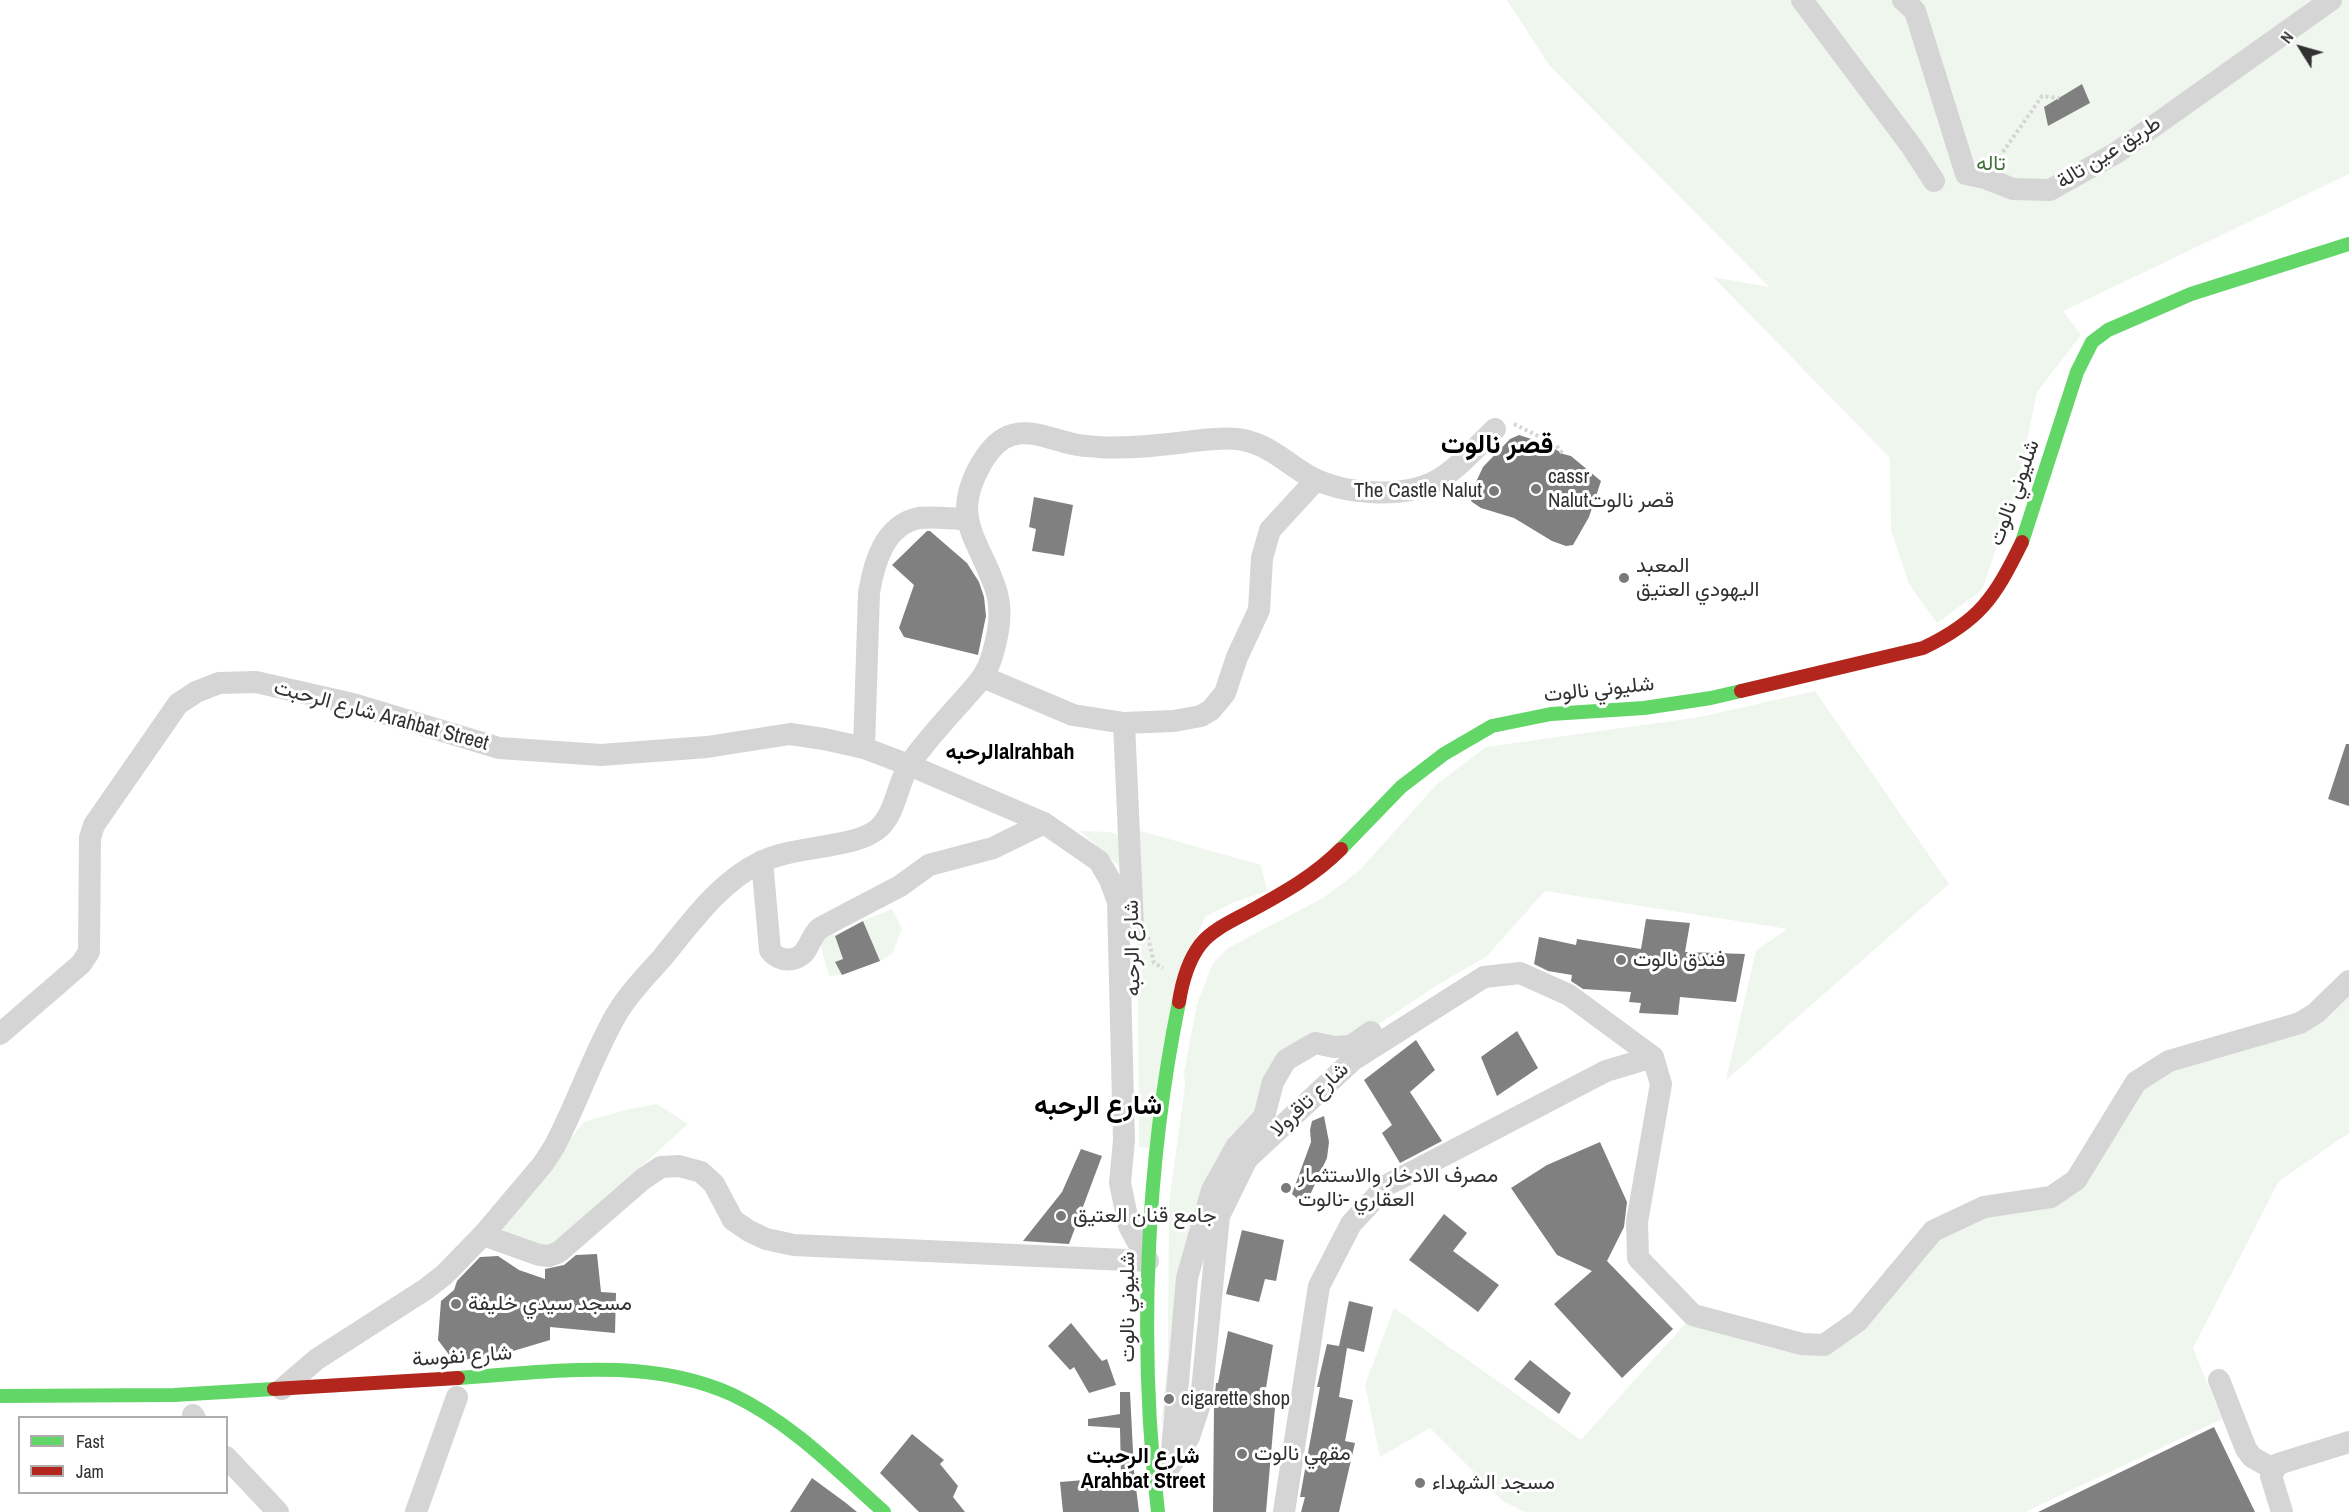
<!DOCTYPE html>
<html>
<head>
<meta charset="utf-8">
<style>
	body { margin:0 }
	#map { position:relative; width:2349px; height:1512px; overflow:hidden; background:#fff; font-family:"Archivo Narrow",sans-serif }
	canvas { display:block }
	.legend { position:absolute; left:18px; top:1416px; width:210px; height:78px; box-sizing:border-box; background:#fff; border:2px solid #adadad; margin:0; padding:8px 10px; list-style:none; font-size:18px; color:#313131 }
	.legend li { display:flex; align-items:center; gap:12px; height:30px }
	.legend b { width:30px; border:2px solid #adadad }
	.north { position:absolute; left:2271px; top:18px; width:60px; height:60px; -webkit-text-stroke:4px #fff; paint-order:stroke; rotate:307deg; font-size:16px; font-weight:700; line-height:24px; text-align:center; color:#313131 }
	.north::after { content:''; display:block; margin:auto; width:21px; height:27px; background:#313131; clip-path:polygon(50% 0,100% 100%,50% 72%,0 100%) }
</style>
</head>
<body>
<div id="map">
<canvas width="2349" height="1512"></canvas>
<ul class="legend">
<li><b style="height:8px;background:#63d668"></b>Fast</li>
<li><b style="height:8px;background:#b3261e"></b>Jam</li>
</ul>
<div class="north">N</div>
</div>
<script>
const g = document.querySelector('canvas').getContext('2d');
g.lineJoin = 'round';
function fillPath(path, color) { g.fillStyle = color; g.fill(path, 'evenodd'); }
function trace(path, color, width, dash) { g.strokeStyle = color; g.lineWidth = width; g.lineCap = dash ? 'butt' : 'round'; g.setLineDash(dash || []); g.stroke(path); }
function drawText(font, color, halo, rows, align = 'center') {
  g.font = font + ' "Archivo Narrow",Vazirmatn,sans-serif'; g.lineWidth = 6; g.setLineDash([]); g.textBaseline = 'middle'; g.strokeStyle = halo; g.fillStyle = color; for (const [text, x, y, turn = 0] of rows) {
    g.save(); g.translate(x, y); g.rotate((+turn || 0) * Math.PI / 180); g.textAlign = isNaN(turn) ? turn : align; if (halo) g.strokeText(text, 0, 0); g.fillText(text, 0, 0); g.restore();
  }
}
fillPath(new Path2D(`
	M1507,0h842v174l-286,137 18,24 -44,57 -20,97 -35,101 -45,33 -28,-39 -18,-54 -1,-72 -177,-181 56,10 -220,-222z
	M1815,691l134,193 -223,196 30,-130 32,-21 -243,-38 -59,66 -47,27 -54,36 -42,22 -52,23 -76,130 -54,232 7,-71 1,-153 16,-117 -1,-14 13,-68 16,-41 15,-15 95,-50 36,-27 77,-86 50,-38 214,-30z
	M1137,830l124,35 6,26 -35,12 -27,14 -26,62 -25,170 -15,-2z
	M1080,831l30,1 16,6 -6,29z
	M892,909l10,20 -10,25 -12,7 -17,-40z
	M833,931l10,28 -7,3 6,13 -13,1 -10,-37z
	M2349,981v152l-70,48 -86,167 29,71 -197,93h-500l-22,-11 -73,-73 -50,29 -15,-72 29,-77 187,132 112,-125 131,30 109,-114 118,-34 85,-115 164,-59z
	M657,1104l31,20 -129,117 -18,9 -43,-22 86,-106 45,-13z`), '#eff6ed');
fillPath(new Path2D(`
	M2082,84l8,19 -42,23 -4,-19z
	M1519,435l28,9 16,10 8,2 30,25 -12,36 -16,28 -7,1 -14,-5 -38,-23 -33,-10 -9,-6 -3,-5 14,-30 27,-28z
	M1034,497l39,8 -9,51 -32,-5 4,-22 -7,-2z
	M927,531h3l37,32 12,19 5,15 2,19 -8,39 -74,-18 -5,-9 15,-43 -22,-20z
	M2346,744h3v62l-21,-7z
	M1646,919l44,4 -5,29 60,2 -9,48 -56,-5 -2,18 -39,-2 2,-10 -12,-1 2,-10 -48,-3 -12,-8 1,-6 -24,-4 -14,-7 5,-27 37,8 1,-6 64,10z
	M863,921l17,40 -38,14 -7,-13 8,-3 -8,-23z
	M1517,1031l21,37 -41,28 -16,-39z
	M1416,1040l19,30 -25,22 32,49 -42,22 -18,-30 10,-8 -28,-45z
	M1324,1116l5,26 -2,16 -17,37 -10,6 -8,-7 19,-52 -1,-12 2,-9z
	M1600,1142l27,60 -3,25 -17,34 66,68 -51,49 -68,-74 38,-33 -35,-16 -46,-67 36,-23z
	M1081,1149l21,7 -33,88 -46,-3 39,-49z
	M1444,1214l23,19 -14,18 46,34 -21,27 -69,-52z
	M1242,1230l42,10 -8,41 -11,-2 -6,23 -33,-8z
	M597,1254l4,38 15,1 -1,40 -65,-6v13l-57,17 -34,3 -9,-4 -12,-16 3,-39 13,-11 3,-9 23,-24 18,-1 21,14 26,9v-10l19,-4 12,-10z
	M1349,1301l24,6 -9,45 -17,-4 -8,49 14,3 -8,41 10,2 -16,69h-38l4,-15h-5l20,-110h-3l2,-9 8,-34 12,2z
	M1071,1323l31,38 5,-2 9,26 -27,8 -15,-26 -4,3 -22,-24z
	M1228,1331l45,14 -8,49 11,2 -10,116h-53l1,-106 2,-23h2z
	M1530,1360l41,33 -12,21 -45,-35z
	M1120,1392h10l4,79 5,41h-76l-3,-30 61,-5 -1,-49 -32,-2v-7l32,-5z
	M2214,1427l41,85h-217z
	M912,1434l32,26 -4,4 18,22 -5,11 12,15h-46l-39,-39z
	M812,1478l34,25 11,9h-67z`), '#808080');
trace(new Path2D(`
	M1996,162l46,-66 17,2
	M1514,424l42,21 7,9
	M1148,937l6,26 9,5`), '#d5d5d5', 4, [3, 3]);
trace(new Path2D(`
	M1802,0l110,147 22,34
	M1903,0l12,11 51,163 19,4 28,11 37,1 66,-37 215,-153
	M983,677l90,38 51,8 50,-2 27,-5 10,-6 14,-17 12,-36 22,-47 3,-52 8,-28 46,-50
	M1124,723l9,203
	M864,748l5,-155c5,-30 15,-68 50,-75 15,-2 33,1 48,1
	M762,861l8,89c9,13 29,13 37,-2 5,-8 6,-14 13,-20l80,-42 29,-21 64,-17 51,-25
	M0,1034l81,-70 8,-12 1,-114 4,-13 84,-121 18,-12 23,-9 37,-1 97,22 146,44 102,7 106,-8 83,-13 34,5 40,9 45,17 135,58 55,38 11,19 8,22 6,238 -4,43 9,43 19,35
	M1653,1057l8,27 -24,138 1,36 55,57 109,29 22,1 34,-24 75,-90 51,-24 67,-10 25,-17 60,-98 33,-21 131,-38 16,-10 33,-32
	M483,1235l56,20 10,1 10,-4 84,-73 18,-12 18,-1 22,6 13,12 19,36 16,11 17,8 28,6 354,16
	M2219,1380l27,69 6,8 21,12
	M282,1389l35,-30 109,-70 18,-14 39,-40 60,-71 11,-17c23,-43 38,-90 62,-132 12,-21 30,-39 46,-57 29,-35 57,-76 99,-96 33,-17 95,-13 118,-34 18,-17 18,-46 32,-66 19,-27 44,-52 66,-78 10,-11 15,-25 18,-39 5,-19 7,-39 0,-58 -17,-49 -45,-69 -14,-123 7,-12 17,-25 31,-29 19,-6 39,4 57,8 9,3 19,3 29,4 30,2 58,-1 88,-5 16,-2 34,-5 51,-3 28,3 47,22 70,36 35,20 100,25 134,3 20,-12 37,-33 54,-49
	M193,1415l2,3
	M226,1457l52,55
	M1171,1462l16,-184 25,-88 24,-43 28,-30 9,-35 13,-22 29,-17 19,4 17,-1 20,-14
	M1170,1466l19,-29 12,-36 18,-185 28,-57 106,-99 131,-83 36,-4 49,22 84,62
	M416,1512l41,-115
	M1284,1512l35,-226 32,-62 36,-39 219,-114 47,-14
	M2282,1512l-11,-36 7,-12 71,-22`), '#d5d5d5', 22);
trace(new Path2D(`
	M2022,542l55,-170 15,-30 16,-12 83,-36 158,-50
	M1341,849l60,-62 43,-33 48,-28 59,-12 93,-6 67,-10 30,-7
	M458,1378c90,-6 190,-22 275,17 57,27 104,75 151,117
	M0,1396l174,-1 100,-6
	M1158,1512c-20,-165 -12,-348 21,-510`), '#63d668', 14);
trace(new Path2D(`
	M1741,691l182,-43c57,-27 72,-51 99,-106
	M1179,1002c3,-19 9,-41 21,-57 12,-16 36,-26 54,-36 31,-17 61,-34 87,-60
	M274,1389l184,-11`), '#b3261e', 14);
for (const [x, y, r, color] of [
	[1536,489,6,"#797979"],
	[1494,491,6,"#797979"],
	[1624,578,6,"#797979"],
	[1621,960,6,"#797979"],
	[1286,1188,6,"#797979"],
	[1061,1216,6,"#797979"],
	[456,1304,6,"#797979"],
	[1169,1399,6,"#797979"],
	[1242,1454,6,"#797979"],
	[1420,1483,6,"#797979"]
]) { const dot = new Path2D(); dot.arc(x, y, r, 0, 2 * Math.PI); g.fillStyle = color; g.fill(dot); trace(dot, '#fff', 2); }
drawText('21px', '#313131', '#fff', [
	["طريق عين تالة",2109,153,-32],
	["شليوني نالوت",2015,493,-70],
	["شليوني نالوت",1599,690,-6],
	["شارع الرحبت Arahbat Street",381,716,15],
	["شارع الرحبه",1133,948,-91],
	["شارع تاقرولا",1310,1100,-43],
	["شليوني نالوت",1128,1307,-90],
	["شارع نفوسة",462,1357,-4]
]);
drawText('21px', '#42723a', '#fff', [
	["تاله",1991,164]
]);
drawText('21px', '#313131', '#fff', [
	["cassr",1548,477],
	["Nalutقصر نالوت",1548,501],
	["The Castle Nalut",1482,491,"right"],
	["المعبد",1636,566],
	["اليهودي العتيق",1636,590],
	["فندق نالوت",1633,960],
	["مصرف الادخار والاستثمار",1298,1176],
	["العقاري -نالوت",1298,1200],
	["جامع قنان العتيق",1073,1216],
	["مسجد سيدي خليفة",468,1304],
	["cigarette shop",1181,1399],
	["مقهي نالوت",1254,1454],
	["مسجد الشهداء",1432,1483]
], 'left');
drawText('bold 22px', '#000', '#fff', [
	["الرحبهalrahbah",1010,753],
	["شارع الرحبت",1143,1457],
	["Arahbat Street",1143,1482]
]);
drawText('bold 27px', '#000', '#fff', [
	["قصر نالوت",1497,446],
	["شارع الرحبه",1098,1107]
]);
</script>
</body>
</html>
